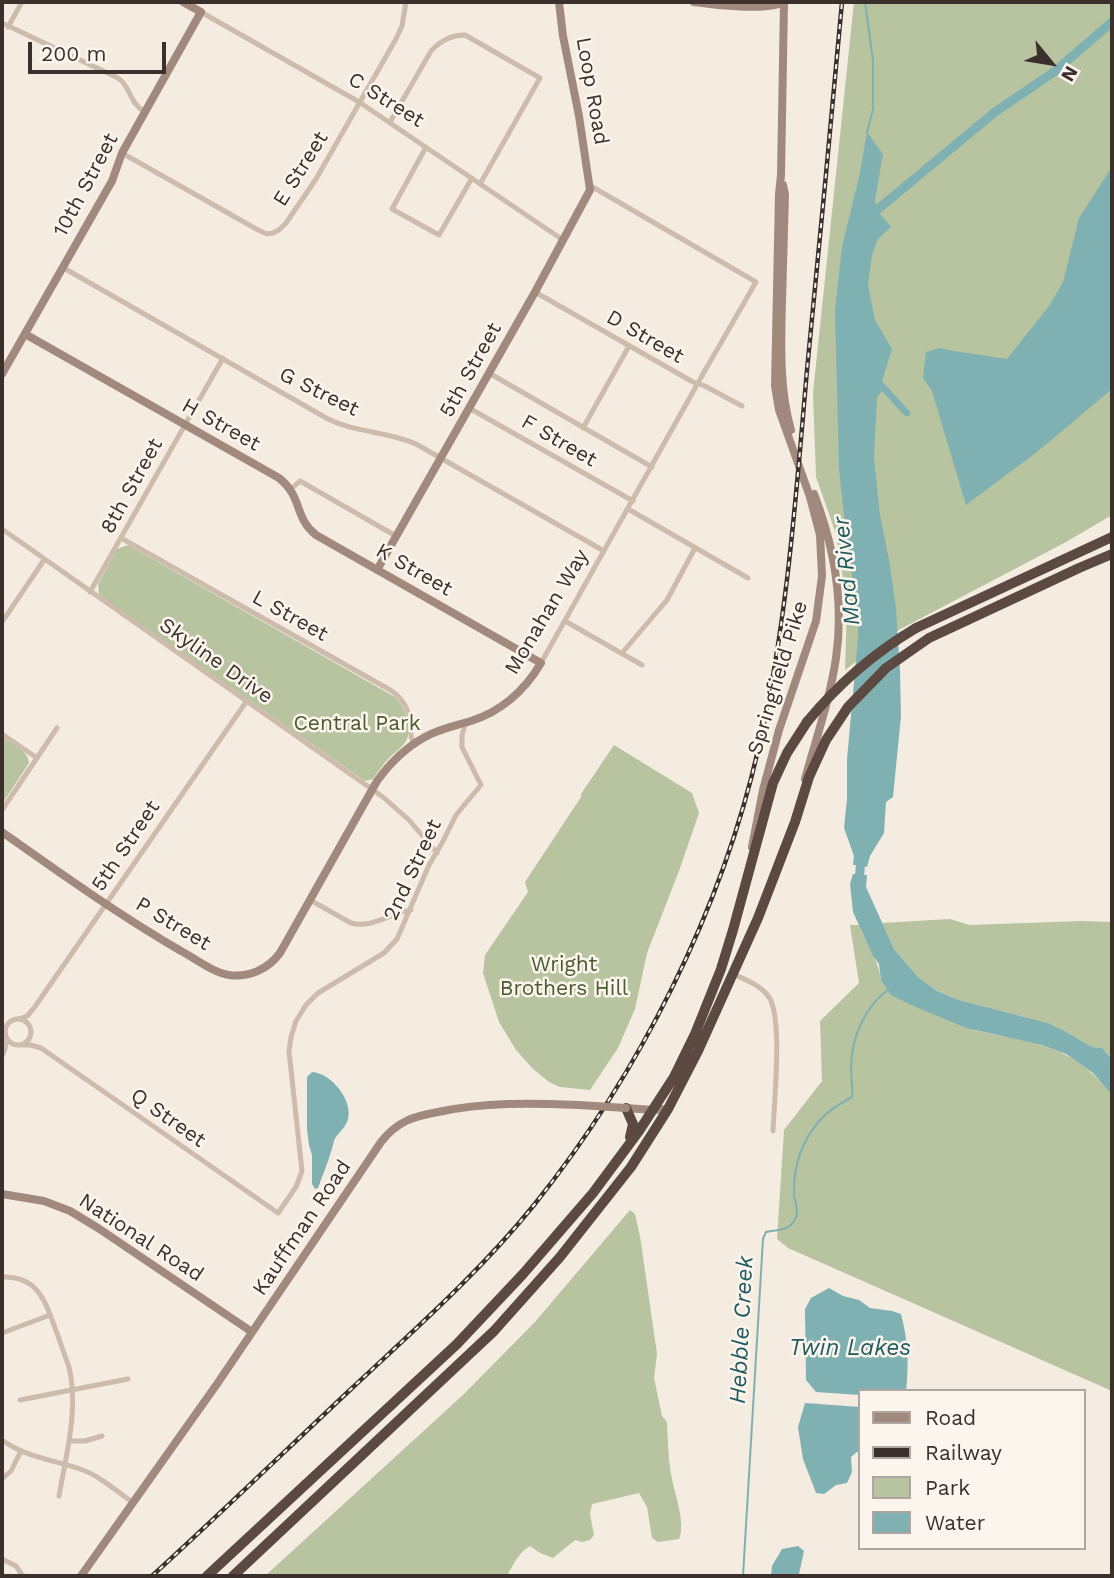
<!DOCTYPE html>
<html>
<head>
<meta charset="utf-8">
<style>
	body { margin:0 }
	#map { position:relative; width:1114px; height:1578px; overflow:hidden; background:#f4ebe1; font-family:"Work Sans",sans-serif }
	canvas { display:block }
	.frame { position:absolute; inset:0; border:4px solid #3b302b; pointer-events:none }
	.legend { position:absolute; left:858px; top:1389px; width:228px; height:161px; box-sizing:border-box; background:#fbf5ee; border:2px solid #aea6a0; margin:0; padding:9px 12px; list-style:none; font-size:21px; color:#3b302b }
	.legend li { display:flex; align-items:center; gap:14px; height:35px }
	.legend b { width:35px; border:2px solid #aea6a0 }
	.north { position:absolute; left:1016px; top:28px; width:70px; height:70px; -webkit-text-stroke:5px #fbf5ee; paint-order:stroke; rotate:120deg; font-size:19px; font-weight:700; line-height:28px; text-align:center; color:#3b302b }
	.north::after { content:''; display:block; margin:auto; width:24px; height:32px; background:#3b302b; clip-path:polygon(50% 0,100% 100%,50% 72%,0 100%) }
	.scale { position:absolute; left:28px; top:42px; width:138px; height:32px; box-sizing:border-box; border:4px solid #3b302b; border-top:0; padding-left:9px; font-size:21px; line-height:24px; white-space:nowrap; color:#3b302b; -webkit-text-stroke:5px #fbf5ee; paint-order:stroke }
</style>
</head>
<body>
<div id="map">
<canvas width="1114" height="1578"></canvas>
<div class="frame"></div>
<ul class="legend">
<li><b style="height:9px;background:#a18a7d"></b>Road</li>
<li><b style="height:9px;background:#3b302b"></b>Railway</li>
<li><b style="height:19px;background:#b8c4a0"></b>Park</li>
<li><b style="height:19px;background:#7fb0b2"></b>Water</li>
</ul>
<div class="north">N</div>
<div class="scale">200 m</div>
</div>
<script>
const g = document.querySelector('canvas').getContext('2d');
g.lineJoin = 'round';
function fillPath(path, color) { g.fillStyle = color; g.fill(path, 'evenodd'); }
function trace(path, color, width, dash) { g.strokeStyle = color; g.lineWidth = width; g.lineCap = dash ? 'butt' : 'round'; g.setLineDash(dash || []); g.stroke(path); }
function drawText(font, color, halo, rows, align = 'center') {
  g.font = font + ' "Work Sans",sans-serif'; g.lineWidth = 5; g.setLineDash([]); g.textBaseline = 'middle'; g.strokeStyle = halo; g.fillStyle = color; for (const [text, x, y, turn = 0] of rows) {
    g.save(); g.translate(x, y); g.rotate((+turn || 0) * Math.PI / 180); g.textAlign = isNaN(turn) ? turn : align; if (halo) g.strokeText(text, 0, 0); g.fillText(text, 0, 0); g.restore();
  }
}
fillPath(new Path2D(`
	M854,2h258v513l-46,27 -173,91 -48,37 2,-65 -11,-71 -20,-57 -3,-84z
	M128,545l267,152c11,11 20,33 9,47 -4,5 -9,8 -13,12 -7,7 -13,15 -18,23l-8,2 -248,-173 -18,-14 -1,-10 19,-35z
	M2,737c10,7 26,13 27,26l-27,41z
	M614,745l78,48 7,20 -20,58 -32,82 -12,56 -17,39 -28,42 -30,-3 -11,-5 -17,-14 -16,-18 -17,-28 -16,-49 2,-18 43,-63 -3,-10 56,-85v-3z
	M950,919l20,6 110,-4 32,1v137c-5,-7 -10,-12 -20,-12l-27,-16 -17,-8 -89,-23 -22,-9 -19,-14 -24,-28 -12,-26z
	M850,925h9c7,19 20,35 22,55 26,15 56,37 84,47 14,5 28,7 42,10 48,9 75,20 105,58v296l-324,-143 -11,-9 7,-109 38,-49 -2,-60 39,-38z
	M630,1210l5,4 5,22 17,118 -3,24 8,38 5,6c1,19 1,38 5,57 3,16 14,45 7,60l-21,3 -6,-4 -5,-31 -8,-14 -47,11 -2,10 4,21 -4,5 -8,2 -7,-2 -22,18 -13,-5 -10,-7c-12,7 -17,19 -23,30h-242l199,-182 71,-72z`), '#b8c4a0');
fillPath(new Path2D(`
	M867,132l16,22 -8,46 2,10 14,17 -13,12 -6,16 -4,30 7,35 17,29 -10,32 29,32 -2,3h-4l-23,-25 -5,6 -3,61 6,57 9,45 7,48 4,63 1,45 -8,81 -7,5 -2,31 -14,23 -3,11 -3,-1v-6l-2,6h-3l-1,-6 -2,5h-3l1,-9 -10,-28 3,-29v-40l11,-121v-30l-10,-55 -9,-84 -4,-159 7,-63 17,-70z
	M1112,167v222l-75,63 -71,53 -34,-114 -9,-13 3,-26 14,-4 14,3 53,8 42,-53 14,-24 16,-64z
	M853,874h3v4l2,-3h3l1,4 1,-4h4l-1,12 28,62 24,28 19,14 22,9 89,23 17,8 27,16 10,1 10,11v36l-19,-22 -27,-19 -24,-9 -76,-17 -57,-24 -18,-9 -10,-15 -2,-16 -6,-8 -20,-44 -3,-28z
	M312,1072c19,1 41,28 36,47 -2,8 -8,12 -12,18 -3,4 -3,10 -5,15 -4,13 -9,24 -13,36l-3,1 -3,-5v-29l-3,-10 -2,-16v-52z
	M829,1288l14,8 16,4 11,8 22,3 9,3c7,26 8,50 5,77h-46v4l-44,-3 -10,-12 -1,-71 6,-11z
	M805,1403l55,4v45h-3l-6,5 1,15 -5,11 -11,2 -12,9 -8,-1 -13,-34 -5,-32z
	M798,1546l6,5 -5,23 -3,2h-25l1,-10 10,-17z`), '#7fb0b2');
trace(new Path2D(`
	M865,2l8,59v48l-6,23
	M743,1576l20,-337 3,-7c11,-3 21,0 28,-11 6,-8 1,-18 0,-26 -1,-28 8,-55 27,-76 8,-9 20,-16 31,-22 1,-11 -1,-18 -1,-28 0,-30 13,-62 38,-80`), '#7fb0b2', 2);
trace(new Path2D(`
	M871,220l6,-10 118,-98 59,-40 58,-50
	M859,886l2,-31`), '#7fb0b2', 9);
trace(new Path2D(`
	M201,12l158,90 204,138
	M2,23l116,55c14,10 10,24 27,34
	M8,27l14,-25
	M390,122l41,-71c9,-10 21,-16 34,-16l75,43 -60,106
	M426,147l-34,62 47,26 33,-57
	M122,153l136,77 9,4 6,-1 6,-3 7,-7 30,-44 80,-140 6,-13 4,-24
	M62,267l266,152c28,14 59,12 88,25l188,107
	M535,292l158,90 12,4 37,20
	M489,373l163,94
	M469,408l164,93
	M583,428l46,-82
	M291,489l9,-8 96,55
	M628,509l120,69
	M2,529l381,268 26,23 28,33
	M121,538l271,153c12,9 18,20 19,35 0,8 -1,11 3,17
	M90,592l133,-234
	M565,621l77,44
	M2,622l42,-62
	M622,653l45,-53 28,-52
	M541,663l162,-289 53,-92 -165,-96
	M2,734l35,24
	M2,810l55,-82
	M310,900l41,23c20,6 40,-10 60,-13
	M733,974c13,6 27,11 36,23 14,21 5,106 4,134
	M5 1032a13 13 0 1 1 26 0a13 13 0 1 1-26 0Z
	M19,1019l8,-3 7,-8 212,-306
	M23,1045h8l10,3 237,165 18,-26 6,-16 -13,-120 2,-14 5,-16 10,-16 12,-12 66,-40 13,-14 32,-74 13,-22 14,-28 25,-30 -19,-38v-12l4,-13
	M2,1056l3,-7 1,-10
	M2,1277c34,-1 42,21 52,48 5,14 10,28 15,42 10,42 -3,88 -10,129
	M2,1333l48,-18
	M20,1400l108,-21
	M2,1440c23,17 51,20 78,29 19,6 36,22 52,33
	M69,1441h16l17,-5
	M2,1479l9,-8 10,-20
	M2,1559l14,7 7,10`), '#cdbbac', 5);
trace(new Path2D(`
	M694,2c20,3 73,9 90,0
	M783,185l2,9c-1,36 -2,72 -3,107 -1,43 -3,87 9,129
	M2,374l110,-193 10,-28 79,-141 -18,-10
	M377,570l158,-278 55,-102 -11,-74 -16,-80 -4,-34
	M805,779c11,-40 25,-80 31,-121 8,-55 -2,-112 -22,-164
	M2,832c58,41 117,83 179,119 15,8 31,21 48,24 20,3 39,-6 51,-22l97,-172c13,-18 28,-33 48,-44 14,-8 30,-11 46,-16 31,-10 54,-31 70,-58l-225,-128c-22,-17 -13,-38 -37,-57l-254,-144
	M752,847l11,-57 16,-60 37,-109 6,-45 -2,-41 -10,-38 -31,-87 -4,-24 4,-192 2,-19 3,-173
	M626,1108l27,2 15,-1
	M2,1194l42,7 26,10 28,17 154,104
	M81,1576l136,-192 164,-242c7,-9 15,-16 25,-21 10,-5 21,-7 32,-9 46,-10 94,-9 141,-7`), '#a18a7d', 8);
trace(new Path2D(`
	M916,628l196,-91
	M626,1108l7,16 -3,13
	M207,1576l250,-232 66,-70 70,-81 46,-62 35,-54 21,-43 26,-65 12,-39 40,-147 14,-30 20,-31
	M233,1576l261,-245 66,-74 71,-90 37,-58 30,-58 60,-133 37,-96 14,-45 17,-37 22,-33 38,-39 43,-30 150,-70 33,-14`), '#5c4a42', 10);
const rail = new Path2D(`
	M152,1576c67,-61 132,-124 198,-186 63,-59 129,-117 184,-185 105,-131 188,-295 225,-459 28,-123 37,-250 48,-376 12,-123 24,-245 35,-368`);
trace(rail, '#3b302b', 4.5);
trace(rail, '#fbf5ee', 2, [5]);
trace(new Path2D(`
	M579,1105l47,3`), '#a18a7d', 8);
trace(new Path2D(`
	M807,722c31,-38 67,-69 109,-94`), '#5c4a42', 10);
drawText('21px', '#3b302b', '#fbf5ee', [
	["Loop Road",592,91,80],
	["C Street",386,100,32],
	["E Street",301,169,-58],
	["10th Street",86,185,-62],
	["D Street",645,337,30],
	["5th Street",471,370,-61],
	["G Street",319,392,26],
	["H Street",221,425,29],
	["F Street",559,441,30],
	["8th Street",132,486,-61],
	["K Street",414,570,30],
	["Monahan Way",547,612,-59],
	["L Street",290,616,29],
	["Skyline Drive",216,661,35],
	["Springfield Pike",778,678,-73],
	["5th Street",126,846,-56],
	["2nd Street",413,870,-65],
	["P Street",173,924,31],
	["Q Street",168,1118,35],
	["Kauffman Road",302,1228,-56],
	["National Road",141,1238,33]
]);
drawText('21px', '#4a5a2e', '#fbf5ee', [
	["Central Park",357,724],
	["Wright",564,965],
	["Brothers Hill",564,989]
]);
drawText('italic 23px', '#1f5a5e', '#fbf5ee', [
	["Mad River",847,571,-96],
	["Hebble Creek",742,1330,-87],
	["Twin Lakes",850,1348]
]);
</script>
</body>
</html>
